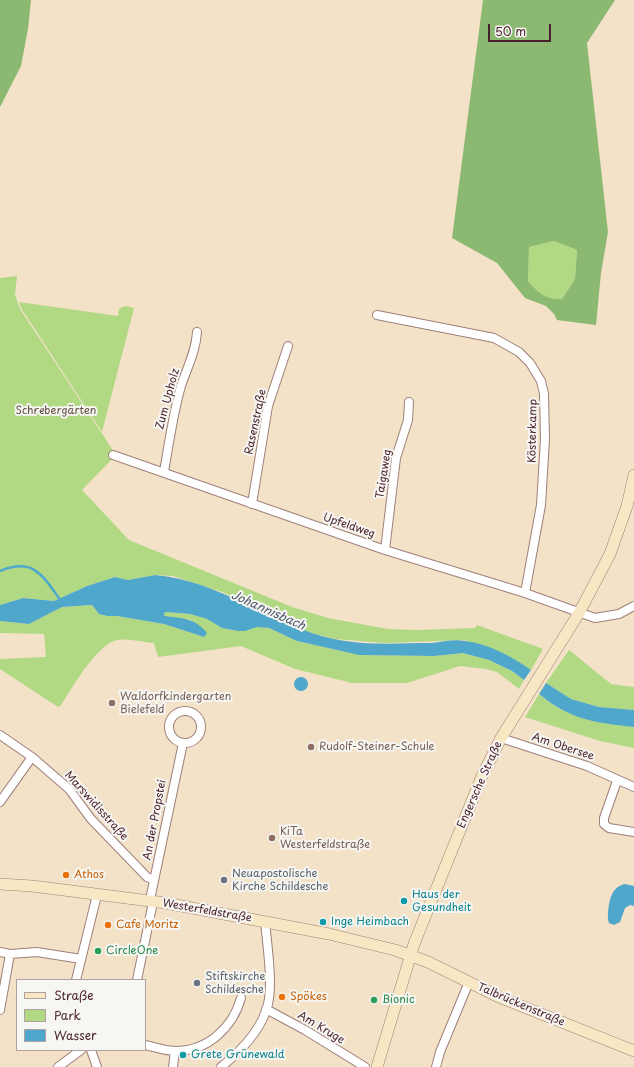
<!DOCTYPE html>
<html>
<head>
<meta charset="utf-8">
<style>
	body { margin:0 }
	#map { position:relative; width:634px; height:1067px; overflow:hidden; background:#f3e1c8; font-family:"Playpen Sans",sans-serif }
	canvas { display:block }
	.legend { position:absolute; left:16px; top:979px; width:130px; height:72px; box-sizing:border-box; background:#f6f6f2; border:1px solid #b1a0a2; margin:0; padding:5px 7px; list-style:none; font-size:12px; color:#4a1f2b }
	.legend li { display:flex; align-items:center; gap:8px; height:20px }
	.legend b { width:20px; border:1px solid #b1a0a2 }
	.scale { position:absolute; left:488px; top:24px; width:63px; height:18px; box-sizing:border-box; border:2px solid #4a1f2b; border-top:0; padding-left:5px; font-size:12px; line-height:14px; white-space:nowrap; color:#4a1f2b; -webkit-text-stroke:3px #f6f6f2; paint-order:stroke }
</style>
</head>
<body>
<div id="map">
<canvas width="634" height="1067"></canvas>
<ul class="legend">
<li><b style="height:5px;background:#f7e8c3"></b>Straße</li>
<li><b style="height:11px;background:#b1d983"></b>Park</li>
<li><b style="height:11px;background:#50a7cc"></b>Wasser</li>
</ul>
<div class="scale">50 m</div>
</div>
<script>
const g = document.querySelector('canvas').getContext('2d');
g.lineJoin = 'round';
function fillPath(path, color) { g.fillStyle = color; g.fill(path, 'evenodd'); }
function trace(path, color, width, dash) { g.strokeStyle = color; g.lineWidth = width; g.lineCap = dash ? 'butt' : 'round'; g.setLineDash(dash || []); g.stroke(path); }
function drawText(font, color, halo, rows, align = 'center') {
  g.font = font + ' "Playpen Sans",sans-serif'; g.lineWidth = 4; g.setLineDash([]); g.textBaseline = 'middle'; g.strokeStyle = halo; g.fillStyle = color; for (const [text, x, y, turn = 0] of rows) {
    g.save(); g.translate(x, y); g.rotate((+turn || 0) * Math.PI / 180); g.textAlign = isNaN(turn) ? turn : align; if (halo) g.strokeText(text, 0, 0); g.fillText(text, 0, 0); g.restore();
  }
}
fillPath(new Path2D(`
	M554,241l23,9 -2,29 -13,20c-18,1 -23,-6 -34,-18l1,-34z
	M17,276l-2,19 5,14 96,146 -34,35 47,50 163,67 36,11 60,11 29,1 58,-2 2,-3 66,24 -12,21 -14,-9 -53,-21 -79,3 -50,-4 -31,-8 -82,-39 -49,-16 -18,-1 -27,5 -13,-3 -28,9 -33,15 -31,-3 -23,7v-327z
	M19,302l99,14 1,-7 6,-3 9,2 -32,124 -81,-124z
	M92,605l7,9 8,2h10l47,8 40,13 -13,-17 -27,-4 1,-4 25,2 17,5 15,9 16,3 19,-5 12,2 28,13 62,14 75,1 29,-3 26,7 23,11 12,9 -5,9 -22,-17 -11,-3 -26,-3 -53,17h-55l-57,-14 -54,-23 -83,11 -4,-14c-11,-1 -27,-5 -37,-3 -21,5 -45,48 -56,65l-3,2 -58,-38v-10l46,-2 -2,-23 -44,-1v-12l29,3 33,-17z
	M569,650l42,34 23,3v23l-35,-3 -28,-8 -25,-16z
	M539,694c29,25 58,29 95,33v21l-34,-7 -75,-24z`), '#b1d983');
fillPath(new Path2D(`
	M0,0h31l-3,29 -7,37 -21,41z
	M483,0h132l-28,43 21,189 -7,41 -5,52 -39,-5 -3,-6 -8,-8 -21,-8 -28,-35 -45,-25zM554,241l23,9 -2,29 -13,20c-17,1 -23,-6 -34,-18l1,-34z`), '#8cb971');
fillPath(new Path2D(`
	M155,575c65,5 117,51 179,64 32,7 66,4 97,4 11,-1 23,-4 34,-2 24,3 46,15 66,29l-7,10 -12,-9 -23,-11 -26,-7 -29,3 -75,-1 -62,-14 -28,-13 -12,-1 -12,4h-7l-16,-3 -15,-9 -17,-5 -25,-2 -1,4c18,2 31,2 43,17l-3,4 -40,-13 -47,-8h-10l-8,-2 -7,-9 -30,2 -33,17 -29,-3v-16l23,-7 31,3 33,-15 28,-9 13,3z
	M294 684a7 7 0 1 1 14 0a7 7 0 1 1-14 0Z
	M546,683l25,16 28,8 35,3v17c-38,-4 -64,-7 -95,-33z
	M625,884l9,2v20l-4,-1 -5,3 -5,14 -6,3 -5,-2 -1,-3c0,-13 1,-33 17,-36z`), '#50a7cc');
trace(new Path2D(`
	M0,571c34,-14 43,5 61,30`), '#50a7cc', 2.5);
const street = new Path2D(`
	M377,315l117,23 25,14 11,11 11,18 3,13 1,45 -4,66 -16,88
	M113,455l272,95 140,43 70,25 24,-4 15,-8
	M164,472c5,-29 9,-58 17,-86 6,-18 15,-35 16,-54
	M252,504l16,-98 20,-60
	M385,550l11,-92 12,-38 1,-18
	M169 727a16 16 0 1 1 32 0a16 16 0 1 1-32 0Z
	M0,735l32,22 37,32 22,30 56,58 7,3
	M501,738l86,28 47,21
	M617,781l-13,37v6l5,4 25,4
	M0,802l32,-45
	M0,952l10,2 27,-2 44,7
	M76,980l21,-85
	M137,980l15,-73 -1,-12 32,-152
	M266,1009l39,21 60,37
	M0,1010l10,-56
	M145,1045c10,2 21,6 31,6 32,0 57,-24 65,-53
	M91,1050l6,17
	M58,1067l23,-17
	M173,1067l2,-16
	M221,1067c20,-16 41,-37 47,-63 5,-22 -1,-60 -3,-83
	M436,1067l4,-15 29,-70`);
const secondary = new Path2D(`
	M0,884l32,2 134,17 163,31 66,16 33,12 71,35 135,54
	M377,1067l37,-123 68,-168 19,-38 78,-125 31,-59 17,-48 7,-31`);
trace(street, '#9e807a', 10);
trace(secondary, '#9e807a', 12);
trace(street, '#fff', 8);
trace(secondary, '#f7e8c3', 11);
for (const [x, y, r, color] of [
	[112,703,4,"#8d6e63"],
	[311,747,4,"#8d6e63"],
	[272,838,4,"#8d6e63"],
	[66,875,4,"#e8710a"],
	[224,880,4,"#6b7280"],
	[404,901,4,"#0f9aa8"],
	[323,922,4,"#0f9aa8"],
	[108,925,4,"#e8710a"],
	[98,951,4,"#2e9e5b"],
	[197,983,4,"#6b7280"],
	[282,997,4,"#e8710a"],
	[374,1000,4,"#2e9e5b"],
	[183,1055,4,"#0f9aa8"]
]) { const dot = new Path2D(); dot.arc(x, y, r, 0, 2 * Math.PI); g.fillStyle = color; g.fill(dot); trace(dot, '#f6f6f2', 1.5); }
drawText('11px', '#4a1f2b', '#f6f6f2', [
	["Zum Upholz",168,399,-75],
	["Rasenstraße",256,422,-78],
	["Kösterkamp",533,431,-89],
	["Taigaweg",384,474,-81],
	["Upfeldweg",349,526,19],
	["Am Obersee",563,747,18],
	["Engersche Straße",480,785,-66],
	["Marswidisstraße",96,806,48],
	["An der Propstei",155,820,-79],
	["Westerfeldstraße",207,911,10],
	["Talbrückenstraße",521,1005,23],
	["Am Kruge",321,1028,31]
]);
drawText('11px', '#644e41', '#f6f6f2', [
	["Schrebergärten",56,411]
]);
drawText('11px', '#785e54', '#f6f6f2', [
	["Waldorfkindergarten",120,697],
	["Bielefeld",120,710],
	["Rudolf-Steiner-Schule",319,747],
	["KiTa",280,832],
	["Westerfeldstraße",280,845]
], 'left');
drawText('11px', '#5b616d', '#f6f6f2', [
	["Neuapostolische",232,874],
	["Kirche Schildesche",232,887],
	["Stiftskirche",205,977],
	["Schildesche",205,990]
], 'left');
drawText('11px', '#c56008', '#f6f6f2', [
	["Athos",74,875],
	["Cafe Moritz",116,925],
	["Spökes",290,997]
], 'left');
drawText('11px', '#0d838f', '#f6f6f2', [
	["Haus der",412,895],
	["Gesundheit",412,908],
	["Inge Heimbach",331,922],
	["Grete Grünewald",191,1055]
], 'left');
drawText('11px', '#27864d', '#f6f6f2', [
	["CircleOne",106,951],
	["Bionic",382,1000]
], 'left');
drawText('italic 12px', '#4c556b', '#f6f6f2', [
	["Johannisbach",268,611,24]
]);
</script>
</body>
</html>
